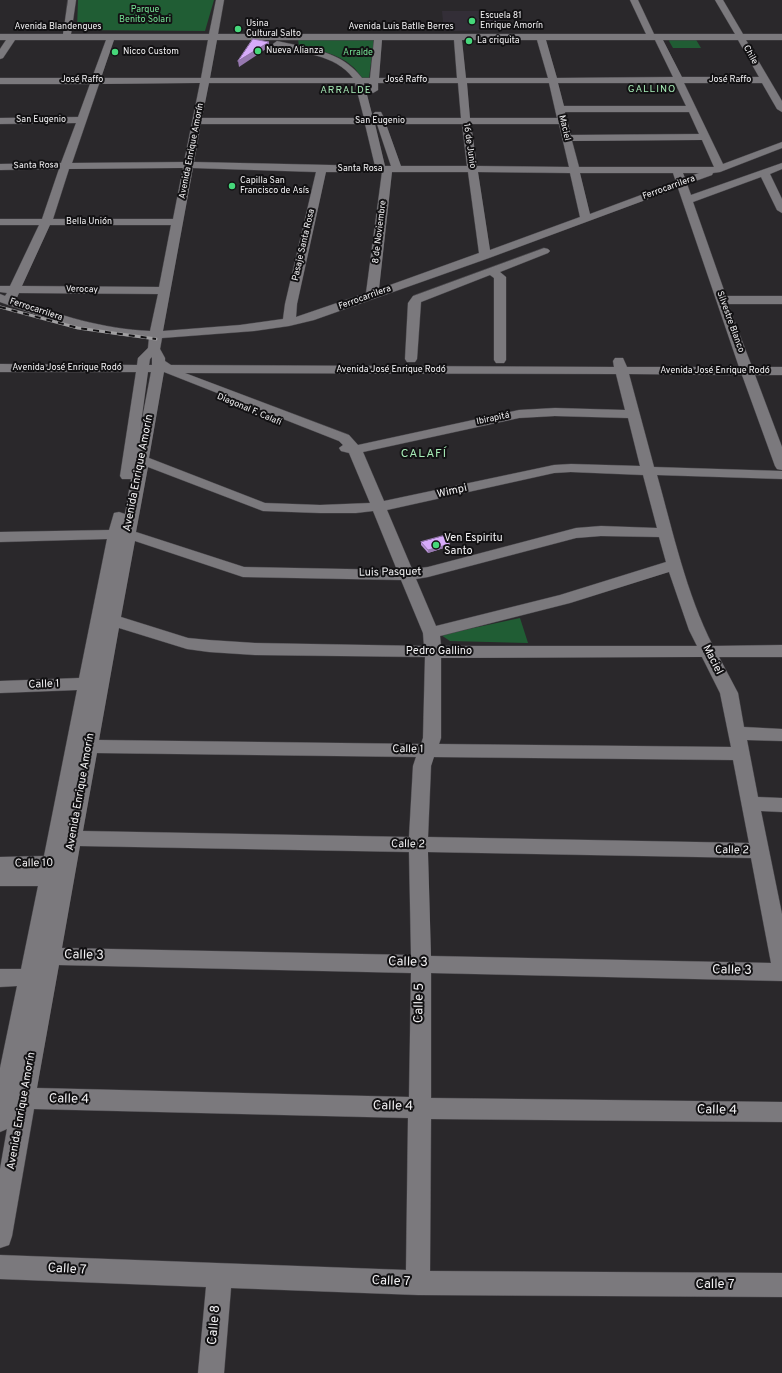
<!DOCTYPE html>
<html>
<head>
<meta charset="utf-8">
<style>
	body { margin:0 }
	canvas { display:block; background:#2a282b }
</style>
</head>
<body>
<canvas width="782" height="1373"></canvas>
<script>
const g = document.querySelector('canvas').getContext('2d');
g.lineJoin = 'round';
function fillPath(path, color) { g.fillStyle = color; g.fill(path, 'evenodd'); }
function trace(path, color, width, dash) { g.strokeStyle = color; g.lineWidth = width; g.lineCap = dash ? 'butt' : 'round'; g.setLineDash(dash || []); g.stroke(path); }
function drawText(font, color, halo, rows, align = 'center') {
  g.font = font + ' Overpass,sans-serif'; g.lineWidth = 4; g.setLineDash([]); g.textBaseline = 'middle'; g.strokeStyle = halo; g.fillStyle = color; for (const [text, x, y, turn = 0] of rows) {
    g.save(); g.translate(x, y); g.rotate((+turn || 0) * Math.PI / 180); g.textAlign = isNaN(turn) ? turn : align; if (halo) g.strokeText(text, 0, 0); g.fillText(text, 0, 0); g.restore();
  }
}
fillPath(new Path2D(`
	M442,11h57l3,19 -58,1z`), '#332e37');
fillPath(new Path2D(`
	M78,0h136l-9,31 -128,-1z
	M695,38l6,10h-28l-4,-7 1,-2z
	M298,39l76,1 -5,38h-7c-3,-4 -6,-9 -10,-12 -14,-13 -36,-16 -53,-20z
	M520,618l8,25 -78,-2 -9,-6z`), '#205d34');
const minor = new Path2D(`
	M68,0h8l-5,34h138l7,-34h8l-6,34h428l-16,-34h8l16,34h81l-20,-34h8l20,34h39v6h-36l36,61v11l-5,-3 -15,-26h-78l39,81 59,-22v6l-62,24 -7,1 -1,2 -25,9 4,11 91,-32v6l-12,5 12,25v14l-5,-3 -16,-33 -68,25 33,94h56v8h-54l24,63h30v8h-27l27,72v23l-5,-1 -2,-3 -33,-91 -113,-1 25,93 128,4v8l-125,-4c16,57 29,118 56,171l69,-1v12h-63l19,36 6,34 38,2v12l-35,-1 11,57 24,1v14l-21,-1 21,103v67l-351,-8v125l351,4v20l-351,-3 -1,152 352,2v24l-364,-2 -187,-7 -7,85h-26l8,-86 -206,-8v-24l406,15 2,-152 -374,-9 -22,127 -3,9 -9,3v-79l7,-40 -7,3v-64l17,-82 -17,1v-18h21l17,-83h-38v-29l44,-1 33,-166 -77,3v-12l79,-3 28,-139 -107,3v-10l109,-2 5,-17 5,-1 6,2 6,-35h-9l-2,-3 16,-104h-136v-8l137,1 1,-7 10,-10 1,-10c-51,-2 -101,-19 -149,-36v-8l5,2 2,-3 -7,-1v-6h10l29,-61h-39v-6h42l17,-50 -59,1v-6l61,-1 15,-40 -76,1v-6l78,-1 12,-33h-90v-6h92l14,-38h-91l-12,18 -3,1v-10l6,-9h-6v-6h63zM114,40h94l-7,38h-100zM217,40h157l-4,38h-8c-20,-27 -54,-30 -85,-37l-4,3 1,2c27,7 61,8 79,32h-143zM382,40h72l3,38h-78zM462,40h75l11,38h-82zM546,40h109l18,37 -116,1zM663,40h75l21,37h-77zM200,83l-16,79 -112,1 27,-79zM209,83h146l9,35h-162zM364,83h5l-1,7 5,3 5,-3v-7h80l3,35h-77l-3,-6h-6l-2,2 2,4h-2zM467,83h82l8,35h-87zM558,83h117l11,23h-122zM565,112h124l10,22 -128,1zM201,124h164l10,42 -181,-4zM375,124h2l14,42h-6zM386,124h76l5,42h-66zM471,124h88l10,43 -92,-1zM702,140l12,27h-135l-7,-26zM183,168l-10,51h-120l16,-50zM193,168l123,4 -31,132 -2,15 -43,6 -77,6zM326,172h56l-16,121 -70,24 1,-13zM392,172h76l11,81 -100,36zM478,172l92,1 10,44 -90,33zM580,173h93l3,9 -86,32zM683,173h16l-14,5zM678,188l61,179h-112l-4,-9h-8l-2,3 1,6 -443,-2 -6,-4v-3l-5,-9 2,-11 92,-7 35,-5 25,-6 175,-62zM50,225h121l-12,62 -137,-1zM19,293l139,1 -8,37c-47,-2 -91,-16 -134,-31zM152,357v8h-3l1,-6zM148,372h3l-11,58zM164,372l175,69 4,4 -4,3 2,3 8,2 21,50 -50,2 -55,-2 -116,-45zM185,373l431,1 9,36 -70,-2 -36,2 -161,35 -9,-10zM555,416l73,2 12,48 -69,-2 -17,1 -170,36 -21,-49 156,-34zM148,467l115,44 57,2h36l17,-2 24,59 -153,-3 -108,-35zM571,472l72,3 14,53 -56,-2 -25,2 -148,39 -16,2 -25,-59 167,-37zM601,536l58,1 7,25 -106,33 -124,31 -20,-47 12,-2 148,-39zM135,541l108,36 158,3 22,53 1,13 -169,-3 -46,-3 -21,-2 -67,-21zM669,572l20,58 8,16h-256l-1,-10 130,-33zM119,628l68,21 22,3 46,3 170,2 -2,81 -2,6 -322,-4zM702,657l18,36 11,54 -292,-3 2,-6v-80zM97,753l319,4 -3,9 -4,71 -326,-6zM434,757l299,3 16,83 -321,-6 3,-71zM80,846l329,6 2,103 -349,-7zM428,852l323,6 20,105 -340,-7zM59,965l352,8 -2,124 -372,-9z
	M544,248l4,1 2,2 -2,2 -48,19 6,5v83l-2,3h-8l-2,-3v-82l-4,-3 -69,27 -4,57 -2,3h-8l-2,-3 3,-56 5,-7z`);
trace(minor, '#48464a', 1);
fillPath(minor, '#7b797d');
const rail = new Path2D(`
	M0,307l78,21 78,11`);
trace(rail, '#a09fa1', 3);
trace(rail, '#121113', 2, [6]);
fillPath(new Path2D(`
	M421,542l29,4 -22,7 -7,-8z`), '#b993d7');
fillPath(new Path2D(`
	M269,42v5l-30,20 -1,-6z
	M450,544v2l-22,7v-3z`), '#9678af');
const building = new Path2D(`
	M253,39l16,3 -31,19z
	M443,536l7,8 -22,6 -7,-8z`);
fillPath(building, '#d7abfa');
trace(building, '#9678af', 1);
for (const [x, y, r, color] of [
	[472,21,4,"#46d77a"],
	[238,29,4,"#46d77a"],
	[469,41,4,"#46d77a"],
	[258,51,4,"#46d77a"],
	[115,52,4,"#46d77a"],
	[232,186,4,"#46d77a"],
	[436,545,4,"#46d77a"]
]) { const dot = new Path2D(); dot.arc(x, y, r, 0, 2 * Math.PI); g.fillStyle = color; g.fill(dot); trace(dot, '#121113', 1.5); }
drawText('9px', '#76e395', '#121113', [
	["Parque",145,10],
	["Benito Solari",145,20],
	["Arralde",358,53]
]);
drawText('9px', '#f2f1f3', '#121113', [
	["Escuela 81",480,16],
	["Enrique Amorín",480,26],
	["Usina",246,24],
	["Cultural Salto",246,34],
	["La criquita",477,41],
	["Nueva Alianza",266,51],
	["Nicco Custom",123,52],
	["Capilla San",240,181],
	["Francisco de Asís",240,191]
], 'left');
drawText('9px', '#f2f1f3', '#121113', [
	["Avenida Blandengues",58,27],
	["Avenida Luis Batlle Berres",401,27],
	["Chile",750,55,61],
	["José Raffo",82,80],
	["José Raffo",406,80],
	["José Raffo",730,80],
	["San Eugenio",41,120],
	["San Eugenio",380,121],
	["Maciel",564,128,77],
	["16 de Junio",469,146,82],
	["Avenida Enrique Amorín",192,151,-79],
	["Santa Rosa",36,166,-1],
	["Santa Rosa",360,169],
	["Ferrocarrilera",669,188,-20],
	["Bella Unión",89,222],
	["8 de Noviembre",380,232,-83],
	["Pasaje Santa Rosa",304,245,-77],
	["Verocay",82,290,1],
	["Ferrocarrilera",365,298,-20],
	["Ferrocarrilera",36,310,18],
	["Silvestre Blanco",730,322,70],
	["Avenida José Enrique Rodó",67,368],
	["Avenida José Enrique Rodó",391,370],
	["Avenida José Enrique Rodó",715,371],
	["Diagonal F. Calafi",249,410,23],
	["Ibirapitá",493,419,-12]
]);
g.letterSpacing = '1px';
drawText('10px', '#a6ebb6', '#121113', [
	["GALLINO",652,90],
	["ARRALDE",346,91]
]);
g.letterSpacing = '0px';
drawText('11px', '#f2f1f3', '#121113', [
	["Avenida Enrique Amorín",139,473,-79],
	["Wimpi",452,492,-13],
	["Luis Pasquet",390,573,-1],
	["Pedro Gallino",439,652],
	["Maciel",712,660,63],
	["Calle 1",44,685,-2],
	["Calle 1",408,750,1],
	["Avenida Enrique Amorín",81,792,-80],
	["Calle 2",408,845,1],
	["Calle 2",732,851,1],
	["Calle 10",34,864,-1],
	["Avenida Enrique Amorín",22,1111,-80]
]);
drawText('11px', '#f2f1f3', '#121113', [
	["Ven Espiritu",444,539],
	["Santo",444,552]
], 'left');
g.letterSpacing = '1px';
drawText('12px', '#a6ebb6', '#121113', [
	["CALAFÍ",424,455]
]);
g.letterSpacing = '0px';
drawText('13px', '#f2f1f3', '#121113', [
	["Calle 3",84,956,1],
	["Calle 3",408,963,1],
	["Calle 3",732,971,1],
	["Calle 5",420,1003,-89],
	["Calle 4",69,1100,1],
	["Calle 4",393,1107,1],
	["Calle 4",717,1111,1],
	["Calle 7",67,1270,3],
	["Calle 7",391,1282,2],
	["Calle 7",715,1285],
	["Calle 8",215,1325,-85]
]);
</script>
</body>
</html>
